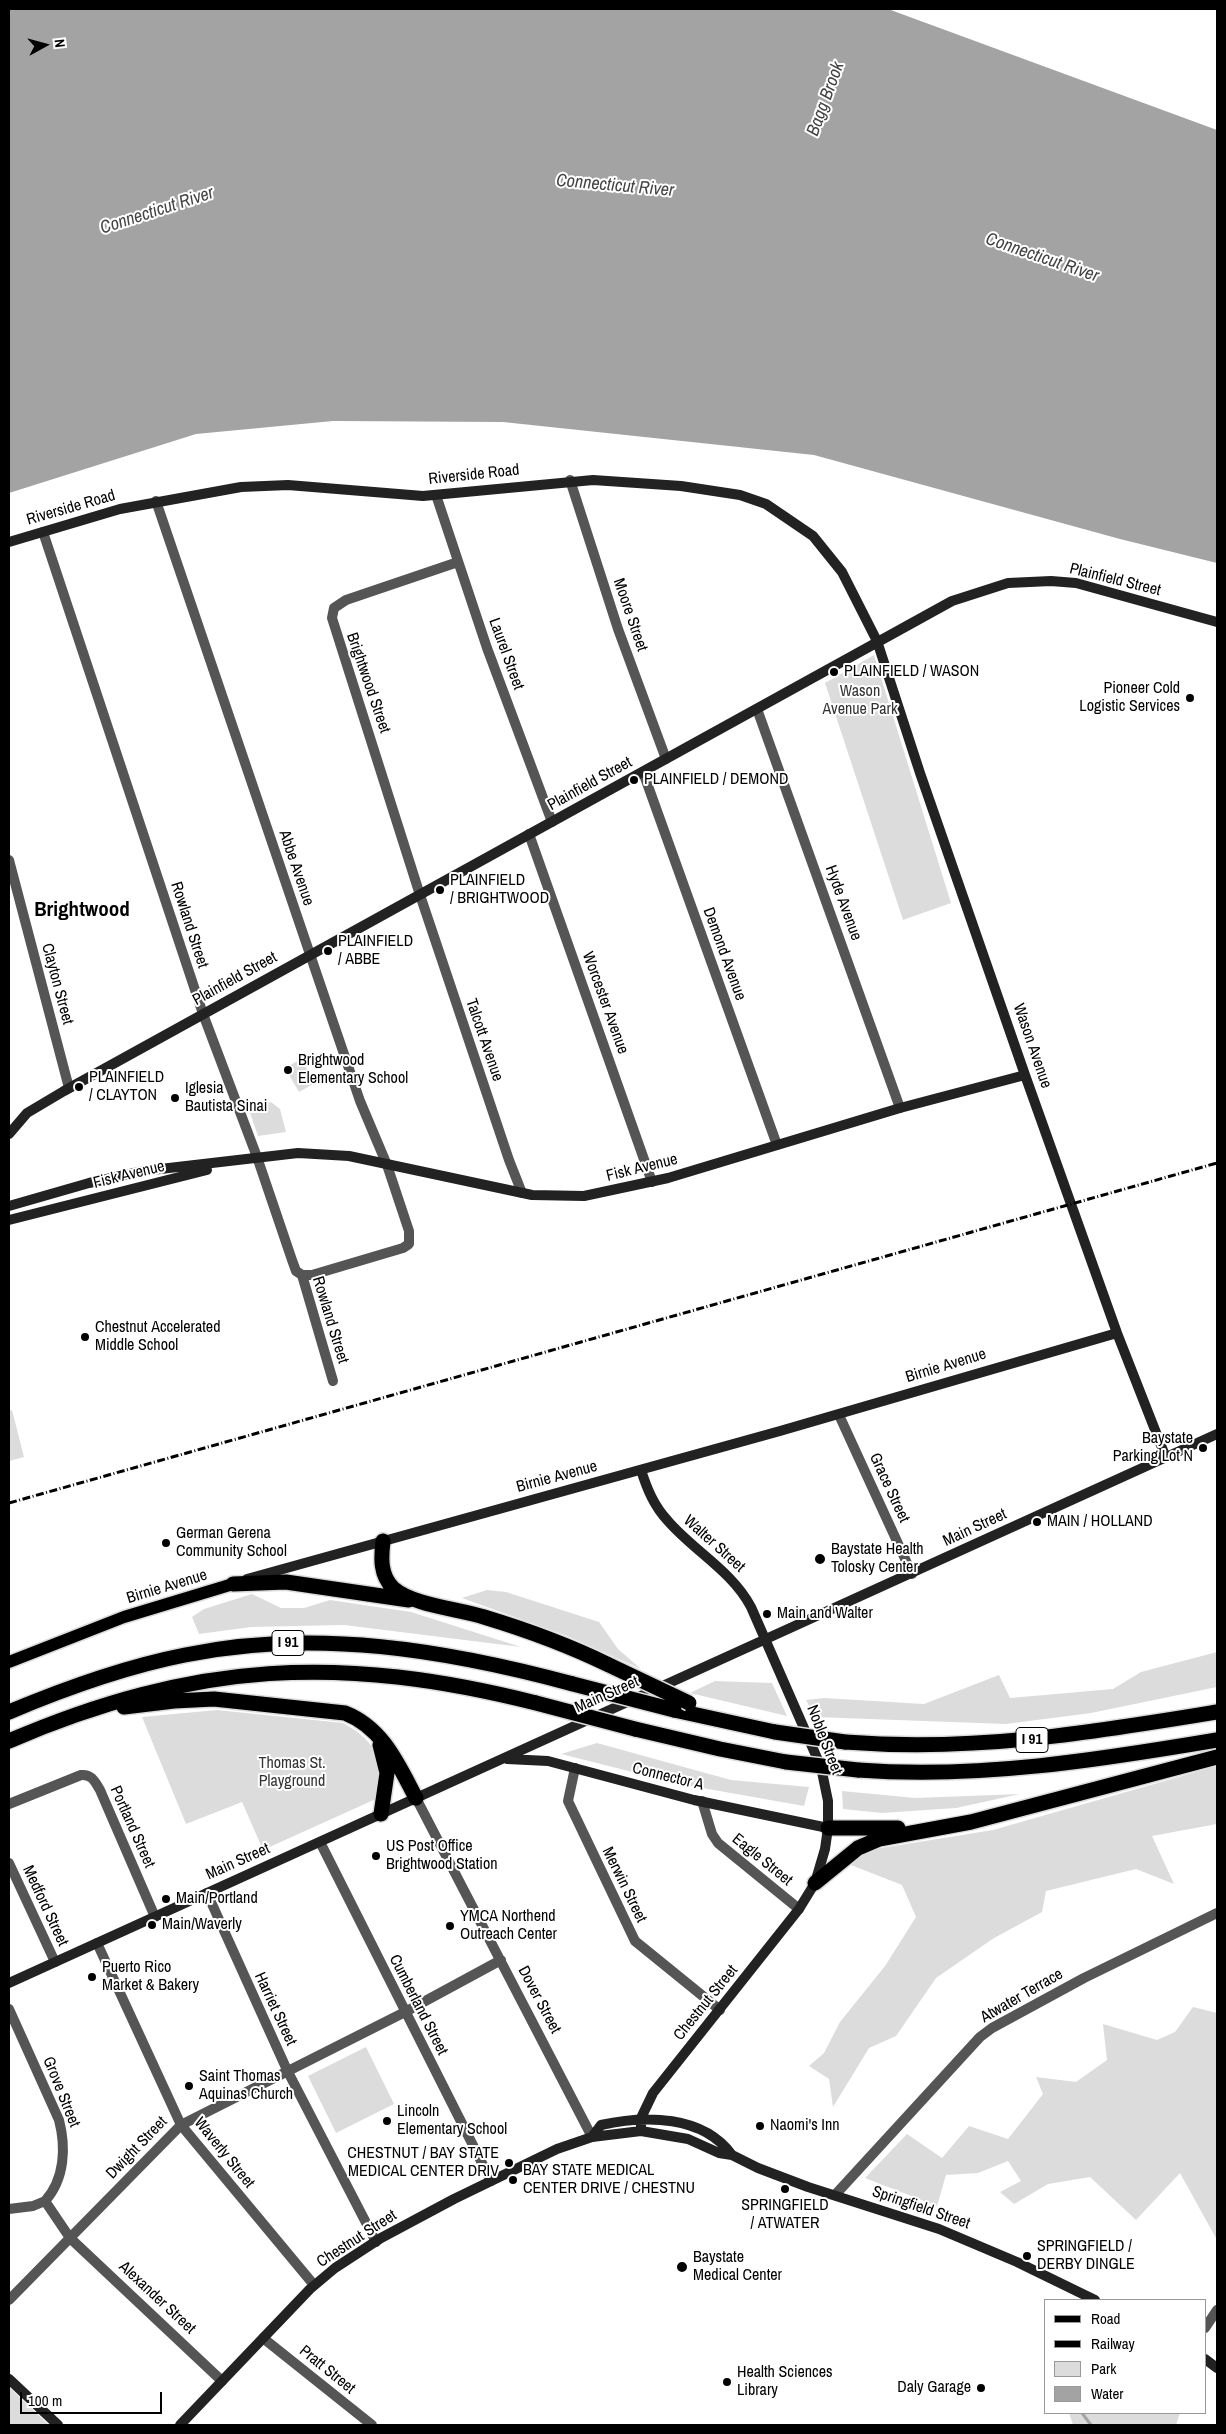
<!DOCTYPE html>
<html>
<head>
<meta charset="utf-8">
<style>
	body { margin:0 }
	#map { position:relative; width:1226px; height:2434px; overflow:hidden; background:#fff; font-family:"Archivo Narrow",sans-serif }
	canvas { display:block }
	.frame { position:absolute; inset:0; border:10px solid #000; pointer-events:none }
	.legend { position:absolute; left:1044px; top:2299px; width:162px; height:115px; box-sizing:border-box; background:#fff; border:1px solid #999; margin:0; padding:6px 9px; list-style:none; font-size:15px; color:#000 }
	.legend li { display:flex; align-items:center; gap:10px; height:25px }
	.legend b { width:25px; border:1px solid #999 }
	.north { position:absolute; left:20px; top:20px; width:50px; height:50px; -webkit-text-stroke:4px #fff; paint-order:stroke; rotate:83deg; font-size:14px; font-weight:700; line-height:20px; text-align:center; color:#000 }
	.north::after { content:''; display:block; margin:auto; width:18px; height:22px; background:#000; clip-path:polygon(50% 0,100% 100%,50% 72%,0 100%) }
	.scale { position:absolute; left:20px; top:2392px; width:142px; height:22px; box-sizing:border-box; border:2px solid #000; border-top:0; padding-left:6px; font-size:15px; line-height:18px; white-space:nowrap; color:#000; -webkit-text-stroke:4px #fff; paint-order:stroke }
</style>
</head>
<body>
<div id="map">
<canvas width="1226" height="2434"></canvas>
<div class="frame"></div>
<ul class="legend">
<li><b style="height:6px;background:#000"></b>Road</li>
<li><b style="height:6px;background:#000"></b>Railway</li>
<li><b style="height:14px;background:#dcdcdc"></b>Park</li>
<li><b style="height:14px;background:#a3a3a3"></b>Water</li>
</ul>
<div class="north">N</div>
<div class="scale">100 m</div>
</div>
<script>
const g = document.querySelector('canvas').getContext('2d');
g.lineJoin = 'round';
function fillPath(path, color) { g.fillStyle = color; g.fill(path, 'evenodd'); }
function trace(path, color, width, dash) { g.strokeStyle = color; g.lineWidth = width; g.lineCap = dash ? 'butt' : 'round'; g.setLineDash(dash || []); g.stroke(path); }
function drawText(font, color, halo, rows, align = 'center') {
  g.font = font + ' "Archivo Narrow",sans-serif'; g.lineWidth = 4; g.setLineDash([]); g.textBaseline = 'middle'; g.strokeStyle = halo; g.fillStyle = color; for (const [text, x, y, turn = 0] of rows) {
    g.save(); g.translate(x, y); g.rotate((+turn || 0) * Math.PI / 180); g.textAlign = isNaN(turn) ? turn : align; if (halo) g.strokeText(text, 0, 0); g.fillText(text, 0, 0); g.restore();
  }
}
fillPath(new Path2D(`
	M874,655l77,248 -48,17 -78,-237z
	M301,1059l14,24 -16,9 -14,-24z
	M271,1102l9,7 6,23 -28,4 -10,-29z
	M12,1410l12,47 -15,4v-50z
	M487,1590l19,2 93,30 19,27 23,20 -74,-33 -105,-38z
	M252,1594l29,14h23l26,-8 81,12 110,35 -177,-22 -93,2 -52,7 -7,-17 12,-8z
	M1217,1652v35l-126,26 -85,11 -191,-7 -9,-17 18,-2 100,6 75,-29 11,23 103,-9 28,-17z
	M715,1681l57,2 15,33 -97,-23z
	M217,1710l126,13c37,20 37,37 35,75l-115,52 -21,-48 -56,22 -44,-107z
	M597,1743l134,37 78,7 -5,19 -124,-22 -119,-30z
	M1217,1766v58l-65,12 22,48 -38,-15 -90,22 -4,21 -48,26 -58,40 -40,58 -27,12 -36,59 -4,-28 -20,-13 15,-13 16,-31 45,-56 31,-49 -14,-32 -51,-20 18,-15 124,-20z
	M842,1791l73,7 105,-4 -64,14 -74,5 -39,-4z
	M1193,2007l24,6v227l-37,-67 -44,47 -46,-43 -42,7 -34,20 -14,-12 21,-11 -13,-20 -30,12 -32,2 -9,31 -72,-28 42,-44 35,24 27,-32 39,13 35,-45 -7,-17 40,5 31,-22 -4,-36 54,16 18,-8z
	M366,2047l28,57 -58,29 -28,-57z
	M9,2387l40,38h-40z
	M1069,2413h111l-4,12h-103z`), '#dcdcdc');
fillPath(new Path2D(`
	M9,9h879l329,121v433l-97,-24 -306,-84 -311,-33 -170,-1 -137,13 -187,59z`), '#a3a3a3');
trace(new Path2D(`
	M1082,2413l9,12`), '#a3a3a3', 3);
const primary = new Path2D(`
	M9,1662l115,-45 109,-33`);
const highway = new Path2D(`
	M383,1541c-2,17 -3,34 10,47 19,17 66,21 91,29 43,13 84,28 125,48
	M233,1584l53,-2 123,18
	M124,1707l50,-6 40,-2 131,14c38,15 53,51 71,85
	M674,1710l101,22
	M9,1712c57,-24 115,-45 176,-57 130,-27 262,-5 388,29
	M635,1729l85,20 66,13
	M9,1741c186,-80 332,-87 527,-38
	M845,1742c131,10 244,-9 372,-30
	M380,1745l7,28 -6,41
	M858,1770c121,9 240,-10 359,-30
	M828,1828h70
	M815,1883l43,-35 21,-9 92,-17 246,-65`);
trace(primary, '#dbdbdb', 15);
trace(highway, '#dbdbdb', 18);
trace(new Path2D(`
	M570,480l48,149 48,130
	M436,495l51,153 65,174
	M156,501l176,518 28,82 27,64 22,66v13l-6,4 -91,27h-10
	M43,532l160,482 54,143 35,103 4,11 6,4 31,106
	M458,562l-112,38 -12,8 -2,10 88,277 89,265 13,33
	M757,709l143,399
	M643,772l134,373
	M529,834l123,348
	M9,860l60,228
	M839,1415l73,159
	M575,1768l-7,33 67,140 85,69
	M416,1798l176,339
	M702,1801l10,33 6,9 81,66
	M9,1804l72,-29c11,-1 14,7 19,15l55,127
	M320,1842l171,339
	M9,1863l46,99
	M207,1893l80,177 89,172
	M97,1943l84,182 133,160
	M9,2009l50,111c7,27 6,59 -14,81l25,37 152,143
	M835,2195l145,-158 12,-9 92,-50 133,-65
	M9,2209l24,-3 12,-5
	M9,2300l172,-175 224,-113 96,-52
	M1205,2328l12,-18
	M263,2338l109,87`), '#555', 10);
trace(new Path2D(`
	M9,542l111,-33 121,-22 47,-2 135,11 170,-16 88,6 59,9 26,9 47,32 29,36 35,69 43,132 105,302 92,258 49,125
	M9,1134l18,-21 37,-22 888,-490 56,-18 43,-2 25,2 141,39
	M9,1206l80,-23 54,-12 155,-18 51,3 183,39 52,1 84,-18 232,-70 125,-33
	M9,1220l198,-50
	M247,1579l533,-148 337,-98
	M507,1759l41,2 146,39 134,28
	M9,1983l1208,-549
	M641,2131v-13l12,-25 146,-184 16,-26 10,-34 3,-21v-27l-7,-34 -70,-160c-19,-36 -57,-56 -83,-86 -14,-15 -21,-32 -27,-51
	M592,2137l9,-12c44,-10 102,-10 131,30
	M1205,2359l12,9
	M9,2379l49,46
	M180,2425l130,-136 25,-21 46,-30 73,-39 103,-50 35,-12 49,-6 47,8 31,14 13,2 26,13 50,19 131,42 78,33 78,38`), '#222', 10);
trace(primary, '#000', 12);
trace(highway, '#000', 15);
trace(new Path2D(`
	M9,1503l1208,-340`), '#000', 3, [8, 2.5, 1, 2.5]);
const highwayBridge = new Path2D(`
	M609,1665l80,38
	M573,1684l101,26
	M536,1703l99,26
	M775,1732l70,10
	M786,1762l72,8`);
trace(highwayBridge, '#dbdbdb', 18, []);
trace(highwayBridge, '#000', 15);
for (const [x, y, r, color] of [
	[834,672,5,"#000"],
	[1190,698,5,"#000"],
	[634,780,5,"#000"],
	[440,890,5,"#000"],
	[328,951,5,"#000"],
	[288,1070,5,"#000"],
	[79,1087,5,"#000"],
	[175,1098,5,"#000"],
	[85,1337,5,"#000"],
	[1203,1448,5,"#000"],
	[1037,1522,5,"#000"],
	[166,1543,5,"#000"],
	[820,1559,6,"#000"],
	[767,1614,5,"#000"],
	[376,1856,5,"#000"],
	[166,1899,5,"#000"],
	[152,1925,5,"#000"],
	[450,1926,5,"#000"],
	[92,1977,5,"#000"],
	[189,2086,5,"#000"],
	[387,2121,5,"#000"],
	[760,2126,5,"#000"],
	[509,2163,5,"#000"],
	[513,2180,5,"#000"],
	[785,2189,5,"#000"],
	[1027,2256,5,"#000"],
	[682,2267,6,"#000"],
	[727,2382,5,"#000"],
	[981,2388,5,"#000"]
]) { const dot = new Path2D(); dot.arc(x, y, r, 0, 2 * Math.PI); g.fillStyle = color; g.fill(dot); trace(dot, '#fff', 2); }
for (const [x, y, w] of [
	[288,1643,32],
	[1032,1740,32]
]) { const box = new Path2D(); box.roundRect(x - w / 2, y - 12.5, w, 25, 4); g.fillStyle = '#fff'; g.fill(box); trace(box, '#000', 1); }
drawText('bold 15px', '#000', null, [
	["I 91",288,1643],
	["I 91",1032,1740]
]);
drawText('16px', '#000', '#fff', [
	["Riverside Road",474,475,-6],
	["Riverside Road",71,508,-16],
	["Plainfield Street",1115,580,14],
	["Moore Street",630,615,71],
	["Laurel Street",506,654,70],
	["Brightwood Street",368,683,71],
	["Plainfield Street",590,784,-29],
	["Abbe Avenue",296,868,71],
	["Hyde Avenue",843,903,70],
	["Rowland Street",189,925,72],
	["Demond Avenue",724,954,70],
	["Plainfield Street",235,979,-29],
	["Clayton Street",57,984,75],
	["Worcester Avenue",605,1003,70],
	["Talcott Avenue",484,1040,71],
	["Wason Avenue",1032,1046,71],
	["Fisk Avenue",642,1168,-14],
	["Fisk Avenue",129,1175,-14],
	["Rowland Street",330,1320,73],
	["Birnie Avenue",946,1366,-17],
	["Birnie Avenue",557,1477,-15],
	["Grace Street",889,1488,65],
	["Main Street",975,1528,-25],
	["Walter Street",714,1544,42],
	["Birnie Avenue",167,1587,-17],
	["Main Street",607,1695,-24],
	["Noble Street",824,1740,69],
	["Connector A",668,1777,14],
	["Portland Street",132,1827,66],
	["Eagle Street",762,1860,39],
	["Main Street",238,1862,-24],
	["Merwin Street",624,1885,64],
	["Medford Street",45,1906,65],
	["Atwater Terrace",1022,1996,-30],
	["Dover Street",539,2000,62],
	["Chestnut Street",706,2003,-51],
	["Cumberland Street",418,2005,63],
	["Harriet Street",275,2009,65],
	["Grove Street",61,2092,68],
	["Dwight Street",137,2148,-46],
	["Waverly Street",224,2153,51],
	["Springfield Street",921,2208,19],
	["Chestnut Street",357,2239,-33],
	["Alexander Street",157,2298,43],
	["Pratt Street",327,2370,39]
]);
drawText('16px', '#000', '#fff', [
	["PLAINFIELD / WASON",844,672],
	["Pioneer Cold",1180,689,"right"],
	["Logistic Services",1180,707,"right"],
	["PLAINFIELD / DEMOND",644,780],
	["PLAINFIELD",450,881],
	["/ BRIGHTWOOD",450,899],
	["PLAINFIELD",338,942],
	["/ ABBE",338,960],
	["Brightwood",298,1061],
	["Elementary School",298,1079],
	["PLAINFIELD",89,1078],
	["/ CLAYTON",89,1096],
	["Iglesia",185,1089],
	["Bautista Sinai",185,1107],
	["Chestnut Accelerated",95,1328],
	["Middle School",95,1346],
	["Baystate",1193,1439,"right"],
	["Parking Lot N",1193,1457,"right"],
	["MAIN / HOLLAND",1047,1522],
	["German Gerena",176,1534],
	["Community School",176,1552],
	["Baystate Health",831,1550],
	["Tolosky Center",831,1568],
	["Main and Walter",777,1614],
	["US Post Office",386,1847],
	["Brightwood Station",386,1865],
	["Main/Portland",176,1899],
	["YMCA Northend",460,1917],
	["Outreach Center",460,1935],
	["Main/Waverly",162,1925],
	["Puerto Rico",102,1968],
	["Market & Bakery",102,1986],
	["Saint Thomas",199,2077],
	["Aquinas Church",199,2095],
	["Lincoln",397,2112],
	["Elementary School",397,2130],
	["Naomi's Inn",770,2126],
	["CHESTNUT / BAY STATE",499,2154,"right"],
	["MEDICAL CENTER DRIV",499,2172,"right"],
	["BAY STATE MEDICAL",523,2171],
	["CENTER DRIVE / CHESTNU",523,2189],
	["SPRINGFIELD",785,2206,"center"],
	["/ ATWATER",785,2224,"center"],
	["SPRINGFIELD /",1037,2247],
	["DERBY DINGLE",1037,2265],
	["Baystate",693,2258],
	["Medical Center",693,2276],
	["Health Sciences",737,2373],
	["Library",737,2391],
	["Daly Garage",971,2388,"right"]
], 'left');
drawText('16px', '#333', '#fff', [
	["Wason",860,692],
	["Avenue Park",860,710],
	["Thomas St.",292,1764],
	["Playground",292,1782]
]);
drawText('italic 18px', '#444', '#fff', [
	["Bagg Brook",826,99,-70],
	["Connecticut River",615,186,5],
	["Connecticut River",157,211,-18],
	["Connecticut River",1042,258,19]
]);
drawText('bold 21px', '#000', '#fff', [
	["Brightwood",82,910]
]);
</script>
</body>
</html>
